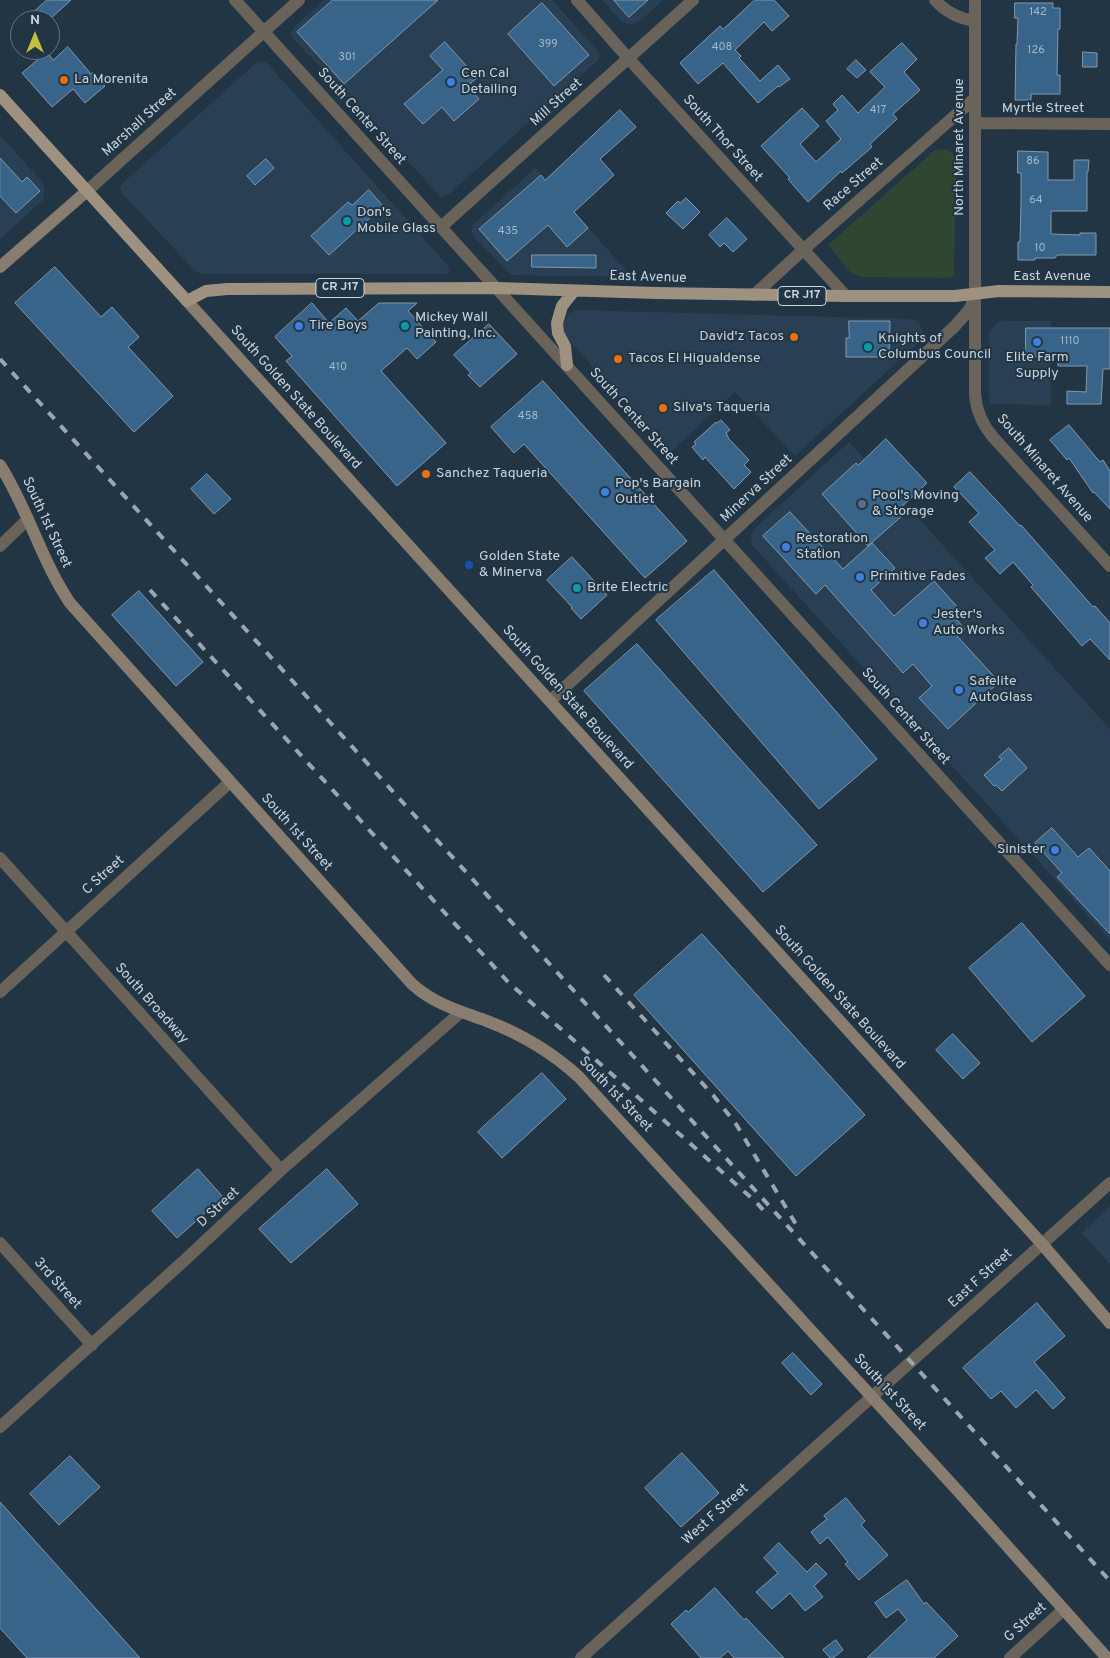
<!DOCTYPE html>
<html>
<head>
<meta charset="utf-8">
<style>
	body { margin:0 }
	#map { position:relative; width:1110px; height:1658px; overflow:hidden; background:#223544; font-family:Overpass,sans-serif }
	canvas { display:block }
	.north { position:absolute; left:10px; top:10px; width:50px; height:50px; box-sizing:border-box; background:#223544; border:1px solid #657581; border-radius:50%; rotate:0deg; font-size:14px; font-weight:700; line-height:20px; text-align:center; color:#c9d4dd }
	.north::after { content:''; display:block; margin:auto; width:18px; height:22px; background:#c1be40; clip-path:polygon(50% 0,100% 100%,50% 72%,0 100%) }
</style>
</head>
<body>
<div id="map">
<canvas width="1110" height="1658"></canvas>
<div class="north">N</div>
</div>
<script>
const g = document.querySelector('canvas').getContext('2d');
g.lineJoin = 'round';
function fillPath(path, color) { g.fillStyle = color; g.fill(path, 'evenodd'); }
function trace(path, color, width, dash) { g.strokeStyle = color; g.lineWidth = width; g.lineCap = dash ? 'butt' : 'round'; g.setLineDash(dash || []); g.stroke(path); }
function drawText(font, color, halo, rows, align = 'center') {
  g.font = font + ' Overpass,sans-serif'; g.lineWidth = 4; g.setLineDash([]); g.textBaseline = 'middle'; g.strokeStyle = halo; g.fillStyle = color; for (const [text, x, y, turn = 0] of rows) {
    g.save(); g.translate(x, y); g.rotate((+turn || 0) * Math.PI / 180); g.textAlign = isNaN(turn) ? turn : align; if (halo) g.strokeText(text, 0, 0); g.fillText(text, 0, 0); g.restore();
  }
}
fillPath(new Path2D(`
	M324,0h228l46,51 2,4 -2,5 -149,134 -8,3 -148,-159 -2,-6 3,-5z
	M602,0h61l-23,21 -10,4 -9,-4z
	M258,61l8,1 183,205 1,3 -3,4h-247l-6,-4 -71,-76 -3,-6 4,-6z
	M0,135l42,47 3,7 -2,11 -43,39z
	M535,168l97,109 -121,-2 -38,-39 -2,-6 2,-5z
	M574,310l335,9 5,1 5,3 5,11 -4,7 -125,115 -60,-64 -65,61 -104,-116 -3,-6v-7l4,-9z
	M1002,321h49v84l-61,-1 -1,-10v-60l6,-9z
	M849,442l261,287v211l-358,-395 -1,-9 4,-8z
	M1110,1206v58l-28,-31z`), '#294054');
fillPath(new Path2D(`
	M946,149l9,6 1,3 -2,117 -4,3 -87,-1 -12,-4 -23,-28 107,-95z`), '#2f4732');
const building = new Path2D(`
	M47,0h24l-22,20h-6l-9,-8z
	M333,0h105l-94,84 -47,-52z
	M614,0h34l-19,17z
	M755,0h19l15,16 -17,15 -8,-9 -29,28 6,6 -2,2 21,23 18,-16 12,14 -11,8 -1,-1 -20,17 -35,-40 -25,21 -18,-21 40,-37 3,3z
	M542,3l47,52 -35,31 -46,-52z
	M1015,3h38v5h7v21h-2l-1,46h3v19h-29v6h-16l1,-56h1l1,-26h-3z
	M445,42l32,36 -10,8 12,13 -25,22 -12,-14 -19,17 -19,-20 39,-34 -13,-14z
	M902,43l15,16 -13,13 16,18 -27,24 4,5 -27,25 2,3 -30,26 -1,-2 -33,31 -20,-23 2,-1 -29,-32 41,-38 17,18 -19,18 16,18 25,-23 -15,-18 12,-11 -5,-6 9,-9 16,18 27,-26 -15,-15z
	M68,47l23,27 2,-2 12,14 -20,17 -12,-14 -21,18 -30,-34 25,-21 6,8z
	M1083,52l14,1v14h-14z
	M856,60l10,10 -9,8 -10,-9z
	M620,110l16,17 -36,32 14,16 -40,37 14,16 -21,19 -19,-22 -41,36 -28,-32 62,-54 4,5z
	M1018,151l30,1v28h26v-20h15l-1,12h-1v39h-36v23l29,1v-2h16v22h-39l-2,3h-20v2h-17v-18h2l1,-40v-29h-3z
	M0,158l22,24 5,-5 13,14 -24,22 -16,-17z
	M266,159l8,9 -19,17 -8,-9z
	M369,190l14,16 -54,49 -18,-19 37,-34 4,3z
	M686,198l14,14 -17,17 -17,-16 12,-12 2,2z
	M727,218l20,21 -14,13 -9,-9 -4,4 -11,-12z
	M532,255h64v13l-64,-1z
	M55,267l46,50 11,-10 27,30 -11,10 45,49 -39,36 -119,-129z
	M312,303l17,20 17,-15 12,13 21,-18h38l-9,8 28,31 -19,17 -10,-11 -26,23 65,72 -49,43 -111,-125 6,-5 -17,-19z
	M849,321h41l-1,36h-43v-19h3z
	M489,324l28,30 -37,33 -12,-12 3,-2 -17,-18z
	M1026,328h84v41h-7l-2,35h-34v-13l19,1 1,-26h-29v-10h-32z
	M543,381l144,160 -42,37 -121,-134 -10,9 -23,-26z
	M721,420l9,10 -4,3 3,6 20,21 -5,5 7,7 -17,17 -29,-32 -2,3 -11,-13 4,-3 -2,-2 22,-20 1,1z
	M1069,425l31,37 3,-2 7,11v38l-16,-17 -1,1 -24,-35 -2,2 -17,-20z
	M886,439l41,44 -29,27 5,5 -35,31 -46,-52 34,-31 2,2z
	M970,472l50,54 1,-1 72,82 2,-1 15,17v37l-20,-21 -8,7 -51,-59 2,-2 -20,-23 -13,12 -15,-16 10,-8 -26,-28 10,-9 -25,-26z
	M207,474l24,25 -17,15 -23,-25z
	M790,512l53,57 29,-26 23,25 -24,22 23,26 40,-35 28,31 -7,6 10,11 -8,7 42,46 -51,47 -29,-31 13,-12 -19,-22 -10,9 -78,-88 -9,9 -53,-58z
	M572,557l35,38 -26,24 -10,-11 1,-1 -25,-27z
	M714,570l163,189 -58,50 -163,-189z
	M139,591l64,71 -27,24 -64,-71z
	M637,644l180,201 -54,47 -179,-201z
	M1009,748l18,20 -25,23 -6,-6 -2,1 -10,-11 18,-16 -3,-2z
	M1052,828l26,29 11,-9 21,23v63l-53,-57 5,-4 -27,-30z
	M1022,923l63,73 -53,46 -63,-74z
	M702,934l163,181 -69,61 -162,-181z
	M953,1034l27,29 -17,16 -27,-29z
	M542,1073l24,26 -64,59 -24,-26z
	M198,1169l25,28 -46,41 -25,-27z
	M327,1169l31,35 -67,59 -32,-34z
	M1037,1303l28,33 -31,26 31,36 -12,11 -17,-19 -20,18 -15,-17 -10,8 -28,-31z
	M793,1353l29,31 -11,11 -29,-32z
	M682,1453l37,40 -38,34 -36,-39z
	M70,1456l30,31 -41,38 -29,-31z
	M846,1498l19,23 -4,4 27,30 -29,25 -14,-16 3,-2 -20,-25 -8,7 -9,-12 16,-13 -3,-3z
	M0,1502l140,156h-113l-27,-30z
	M779,1543l28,29 9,-9 11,11 -13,12 9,11 -18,14 -15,-18 -18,16 -16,-17 22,-19 -14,-15z
	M907,1580l17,24 2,-2 32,34 -24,22h-67l40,-38 -9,-11 -12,9 -11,-15z
	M715,1588l29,32 2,-2 38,40h-50l-6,-7 -8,7h-19l-30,-34 15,-14 2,2z
	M836,1640l7,10 -10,8h-3l-7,-8z`);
fillPath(building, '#376488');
trace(building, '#8499ab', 1);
trace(new Path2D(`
	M235,0l875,965
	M577,0l51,58 218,238
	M935,0c11,12 24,19 40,21
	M975,0v394c1,17 7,30 18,43l117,129
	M975,123l135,1
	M87,191l212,-191
	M441,227l252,-227
	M754,295l49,-45 172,-152
	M0,546l28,-27
	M550,701l404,-374 15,-17 6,-13
	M0,858l281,312
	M0,992l230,-210
	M0,1243l92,102
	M0,1427l186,-168 95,-89 180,-158
	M581,1658l529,-475
	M1010,1658l53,-48`), '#69635a', 12);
trace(new Path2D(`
	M0,267l87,-76
	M187,301l855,943 68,79
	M0,465c28,44 41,95 70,138l342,381c22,20 48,27 75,37 34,13 66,32 92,56l379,414 149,167`), '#887d6f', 12);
trace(new Path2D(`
	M0,95l187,206 19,-10 21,-2 270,-1 159,5 190,3h109l44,-5 111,1
	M567,365l-2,-19 -7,-13 -1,-10 5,-17 12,-15`), '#9f917f', 12);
trace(new Path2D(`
	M0,359l1110,1222
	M150,590l358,392 248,220 9,10
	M604,975l109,120 23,29 64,107`), '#9aa7b2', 4, [9, 9]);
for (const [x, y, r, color] of [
	[64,80,5,"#e8710a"],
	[451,82,5,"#3f7fe0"],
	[347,221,5,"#0f9aa8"],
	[299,326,5,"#3f7fe0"],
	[405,326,5,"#0f9aa8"],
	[794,337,5,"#e8710a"],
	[1037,342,5,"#3f7fe0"],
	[868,347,5,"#0f9aa8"],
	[618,359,5,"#e8710a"],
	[663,408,5,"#e8710a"],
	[426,474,5,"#e8710a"],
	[605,492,5,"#3f7fe0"],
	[862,504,5,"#5c6f8a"],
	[786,547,5,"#3f7fe0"],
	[469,565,5,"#1a4fb4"],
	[860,577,5,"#3f7fe0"],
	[577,588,5,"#0f9aa8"],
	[923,623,5,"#3f7fe0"],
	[959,690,5,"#3f7fe0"],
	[1055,850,5,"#3f7fe0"]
]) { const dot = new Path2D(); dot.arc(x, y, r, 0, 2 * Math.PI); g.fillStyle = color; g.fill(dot); trace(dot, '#223544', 2); }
drawText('11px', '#a4b8c8', null, [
	["142",1038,13],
	["399",548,45],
	["408",722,48],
	["126",1036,51],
	["301",347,58],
	["417",878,111],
	["86",1033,162],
	["64",1036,201],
	["435",508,232],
	["10",1040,249],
	["1110",1070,342],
	["410",338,368],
	["458",528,417]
]);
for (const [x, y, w] of [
	[340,288,48],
	[802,296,48]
]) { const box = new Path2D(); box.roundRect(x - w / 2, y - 9.5, w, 19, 4); g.fillStyle = '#223544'; g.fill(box); trace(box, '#c9d4dd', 1); }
drawText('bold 12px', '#c9d4dd', null, [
	["CR J17",340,288],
	["CR J17",802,296]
]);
drawText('14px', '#c9d4dd', '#223544', [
	["Cen Cal",461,74],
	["Detailing",461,90],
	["La Morenita",74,80],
	["Don's",357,213],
	["Mobile Glass",357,229],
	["Mickey Wall",415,318],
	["Painting, Inc.",415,334],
	["Tire Boys",309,326],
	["David'z Tacos",784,337,"right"],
	["Knights of",878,339],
	["Columbus Council",878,355],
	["Elite Farm",1037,358,"center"],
	["Supply",1037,374,"center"],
	["Tacos El Higualdense",628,359],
	["Silva's Taqueria",673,408],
	["Sanchez Taqueria",436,474],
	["Pop's Bargain",615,484],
	["Outlet",615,500],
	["Pool's Moving",872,496],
	["& Storage",872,512],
	["Restoration",796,539],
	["Station",796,555],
	["Golden State",479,557],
	["& Minerva",479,573],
	["Primitive Fades",870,577],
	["Brite Electric",587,588],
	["Jester's",933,615],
	["Auto Works",933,631],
	["Safelite",969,682],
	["AutoGlass",969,698],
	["Sinister",1045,850,"right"]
], 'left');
drawText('14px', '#c9d4dd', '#223544', [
	["Mill Street",557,103,-42],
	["Myrtle Street",1043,109],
	["South Center Street",361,117,48],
	["Marshall Street",140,123,-42],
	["South Thor Street",722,139,48],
	["North Minaret Avenue",960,147,-90],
	["Race Street",854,185,-41],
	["East Avenue",1052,277],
	["East Avenue",648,278,2],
	["South Golden State Boulevard",295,398,48],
	["South Center Street",633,417,48],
	["South Minaret Avenue",1044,469,49],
	["Minerva Street",757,489,-43],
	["South 1st Street",46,523,65],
	["South Golden State Boulevard",567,698,48],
	["South Center Street",905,717,48],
	["South 1st Street",296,833,48],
	["C Street",104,876,-42],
	["South Golden State Boulevard",839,998,48],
	["South Broadway",151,1004,48],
	["South 1st Street",615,1095,46],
	["D Street",219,1208,-43],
	["East F Street",981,1279,-42],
	["3rd Street",57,1284,48],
	["South 1st Street",889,1393,47],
	["West F Street",716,1515,-42],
	["G Street",1026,1623,-42]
]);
</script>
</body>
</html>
